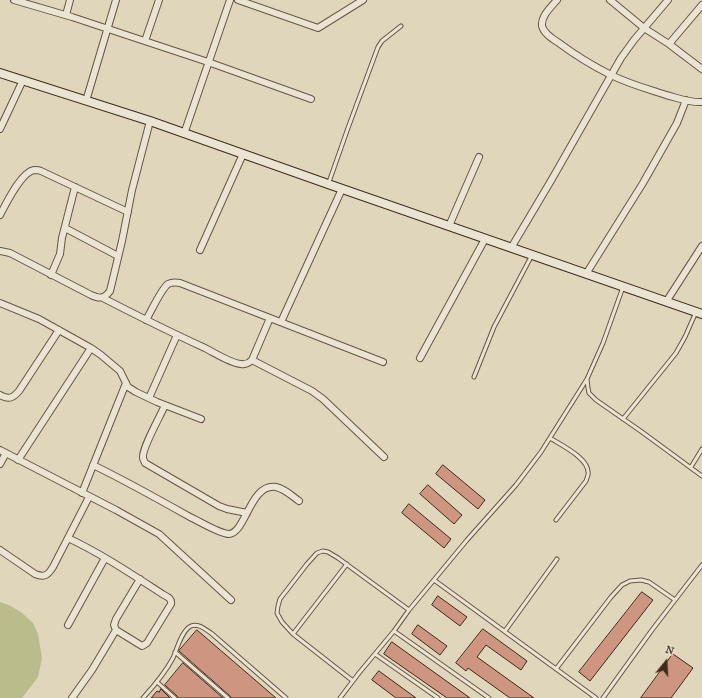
<!DOCTYPE html>
<html>
<head>
<meta charset="utf-8">
<style>
	body { margin:0 }
	#map { position:relative; width:702px; height:698px; overflow:hidden; background:#e0d6bc; font-family:"IM FELL French Canon",serif }
	canvas { display:block }
	.north { position:absolute; left:646px; top:642px; width:40px; height:40px; -webkit-text-stroke:3px #ebe4d3; paint-order:stroke; rotate:18deg; font-size:11px; font-weight:700; line-height:16px; text-align:center; color:#3f2a1a }
	.north::after { content:''; display:block; margin:auto; width:14px; height:18px; background:#3f2a1a; clip-path:polygon(50% 0,100% 100%,50% 72%,0 100%) }
</style>
</head>
<body>
<div id="map">
<canvas width="702" height="698"></canvas>
<div class="north">N</div>
</div>
<script>
const g = document.querySelector('canvas').getContext('2d');
g.lineJoin = 'round';
function fillPath(path, color) { g.fillStyle = color; g.fill(path, 'evenodd'); }
function trace(path, color, width, dash) { g.strokeStyle = color; g.lineWidth = width; g.lineCap = dash ? 'butt' : 'round'; g.setLineDash(dash || []); g.stroke(path); }
fillPath(new Path2D(`
	M0,602l11,4 11,7 11,10 5,11 4,24 -4,19 -16,21h-22z`), '#babc8c');
const building = new Path2D(`
	M443,465l42,35 -7,9 -42,-35z
	M428,485l34,30 -8,9 -34,-30z
	M409,504l42,35 -7,9 -42,-35z
	M642,592l11,8 -63,81 -11,-9z
	M438,596l29,21 -7,9 -28,-21z
	M418,625l29,21 -7,9 -28,-21z
	M483,629l44,32 -6,9 -35,-25 -9,12 57,41h-24l-42,-30 -2,3 -10,-8z
	M197,630l79,68h-45l-1,-2 -51,-45z
	M392,642l78,56h-23l-63,-44z
	M673,654l20,14 -22,30h-30z
	M183,663l40,35h-45l-1,-2 -12,-11z
	M379,671l37,27h-20l-24,-18z
	M161,689l9,9h-19l6,-7 2,1z`);
fillPath(building, '#ce9681');
trace(building, '#3f2a1a', 1);
const service = new Path2D(`
	M329,182l19,-54 30,-81 4,-6 19,-15
	M474,377l20,-50 38,-72
	M587,379l1,9 1,5 7,7 46,32 60,44
	M623,419l53,-66 9,-16 11,-25
	M550,438c11,7 41,21 38,37 0,0 -2,6 -2,6l-30,39
	M691,467l11,-18
	M434,580l162,118
	M394,631l95,67
	M505,631l52,-72
	M293,634l54,-70
	M175,652l53,46
	M375,654l63,44
	M556,669l55,-72 11,-12 8,-4 11,-1 8,2 26,18
	M353,681l-60,-47 -11,-12 -5,-9 1,-7 2,-7 27,-35 10,-11 6,-2 5,1 10,6 71,52
	M157,682l18,16
	M143,698c11,-12 22,-25 30,-40 4,-9 9,-28 18,-32 7,-3 14,3 20,7l75,65
	M340,698l19,-25 35,-42 15,-21 58,-70 49,-55 25,-33 46,-73 16,-36 20,-56
	M603,698l49,-68 50,-65`);
const minor = new Path2D(`
	M14,0l58,17 136,45 103,37
	M238,0l80,28 45,-28
	M557,0c-6,7 -16,16 -15,26 2,8 11,13 17,17 16,12 34,23 52,32 18,9 37,14 55,20 12,3 24,8 36,7
	M610,0l34,28 25,16 33,25
	M66,15l4,-15
	M145,41l14,-41
	M669,44l33,-39
	M86,101l30,-101
	M0,129l23,-49
	M184,134l46,-134
	M0,215c6,-11 21,-43 34,-45 2,0 5,0 7,1l87,41
	M449,226l30,-69
	M65,228l53,28
	M511,248l41,-69 69,-121 13,-18 34,-40
	M200,250l43,-96
	M0,251l10,2 81,42c9,4 13,4 19,-4l12,-50 10,-51 18,-69
	M586,274l57,-91 34,-60 9,-23
	M51,275l9,-21 2,-16 13,-51
	M103,298c33,17 67,34 102,50 10,5 25,15 36,16 5,1 8,-1 11,-4l18,-42
	M666,302l36,-56
	M0,303l39,16 52,29 10,7 19,16 8,16 8,5 21,10 44,17
	M146,320c5,-8 15,-31 22,-36 4,-2 7,-2 12,-1l203,79
	M281,322l61,-133
	M420,358l65,-119
	M252,360l60,31 11,8 61,58
	M0,395c9,5 13,3 19,-4l40,-61
	M149,398l28,-63
	M165,405c-4,10 -23,43 -22,52 0,3 1,3 2,6l74,43 8,3 20,4
	M0,450l116,60 43,24 72,66
	M18,460l73,-112
	M0,464l6,-11
	M93,465c33,16 65,34 97,52 9,4 30,17 39,17 17,-1 21,-51 47,-47 9,2 16,9 23,14
	M82,493l44,-110
	M68,538c34,16 65,37 96,57 4,2 8,4 7,9l-24,39 -3,2 -2,1 -26,-16 -2,-5 2,-6 24,-40
	M0,550l35,24c10,4 13,1 18,-7l36,-70
	M68,625l37,-67
	M72,698l20,-28 24,-40`);
const secondary = new Path2D(`
	M0,73l150,48 178,63 374,130`);
trace(service, '#675542', 5);
trace(minor, '#675542', 8);
trace(secondary, '#3f2a1a', 10);
trace(service, '#ebe4d3', 3);
trace(minor, '#ebe4d3', 6);
trace(secondary, '#ebe4d3', 8);
</script>
</body>
</html>
